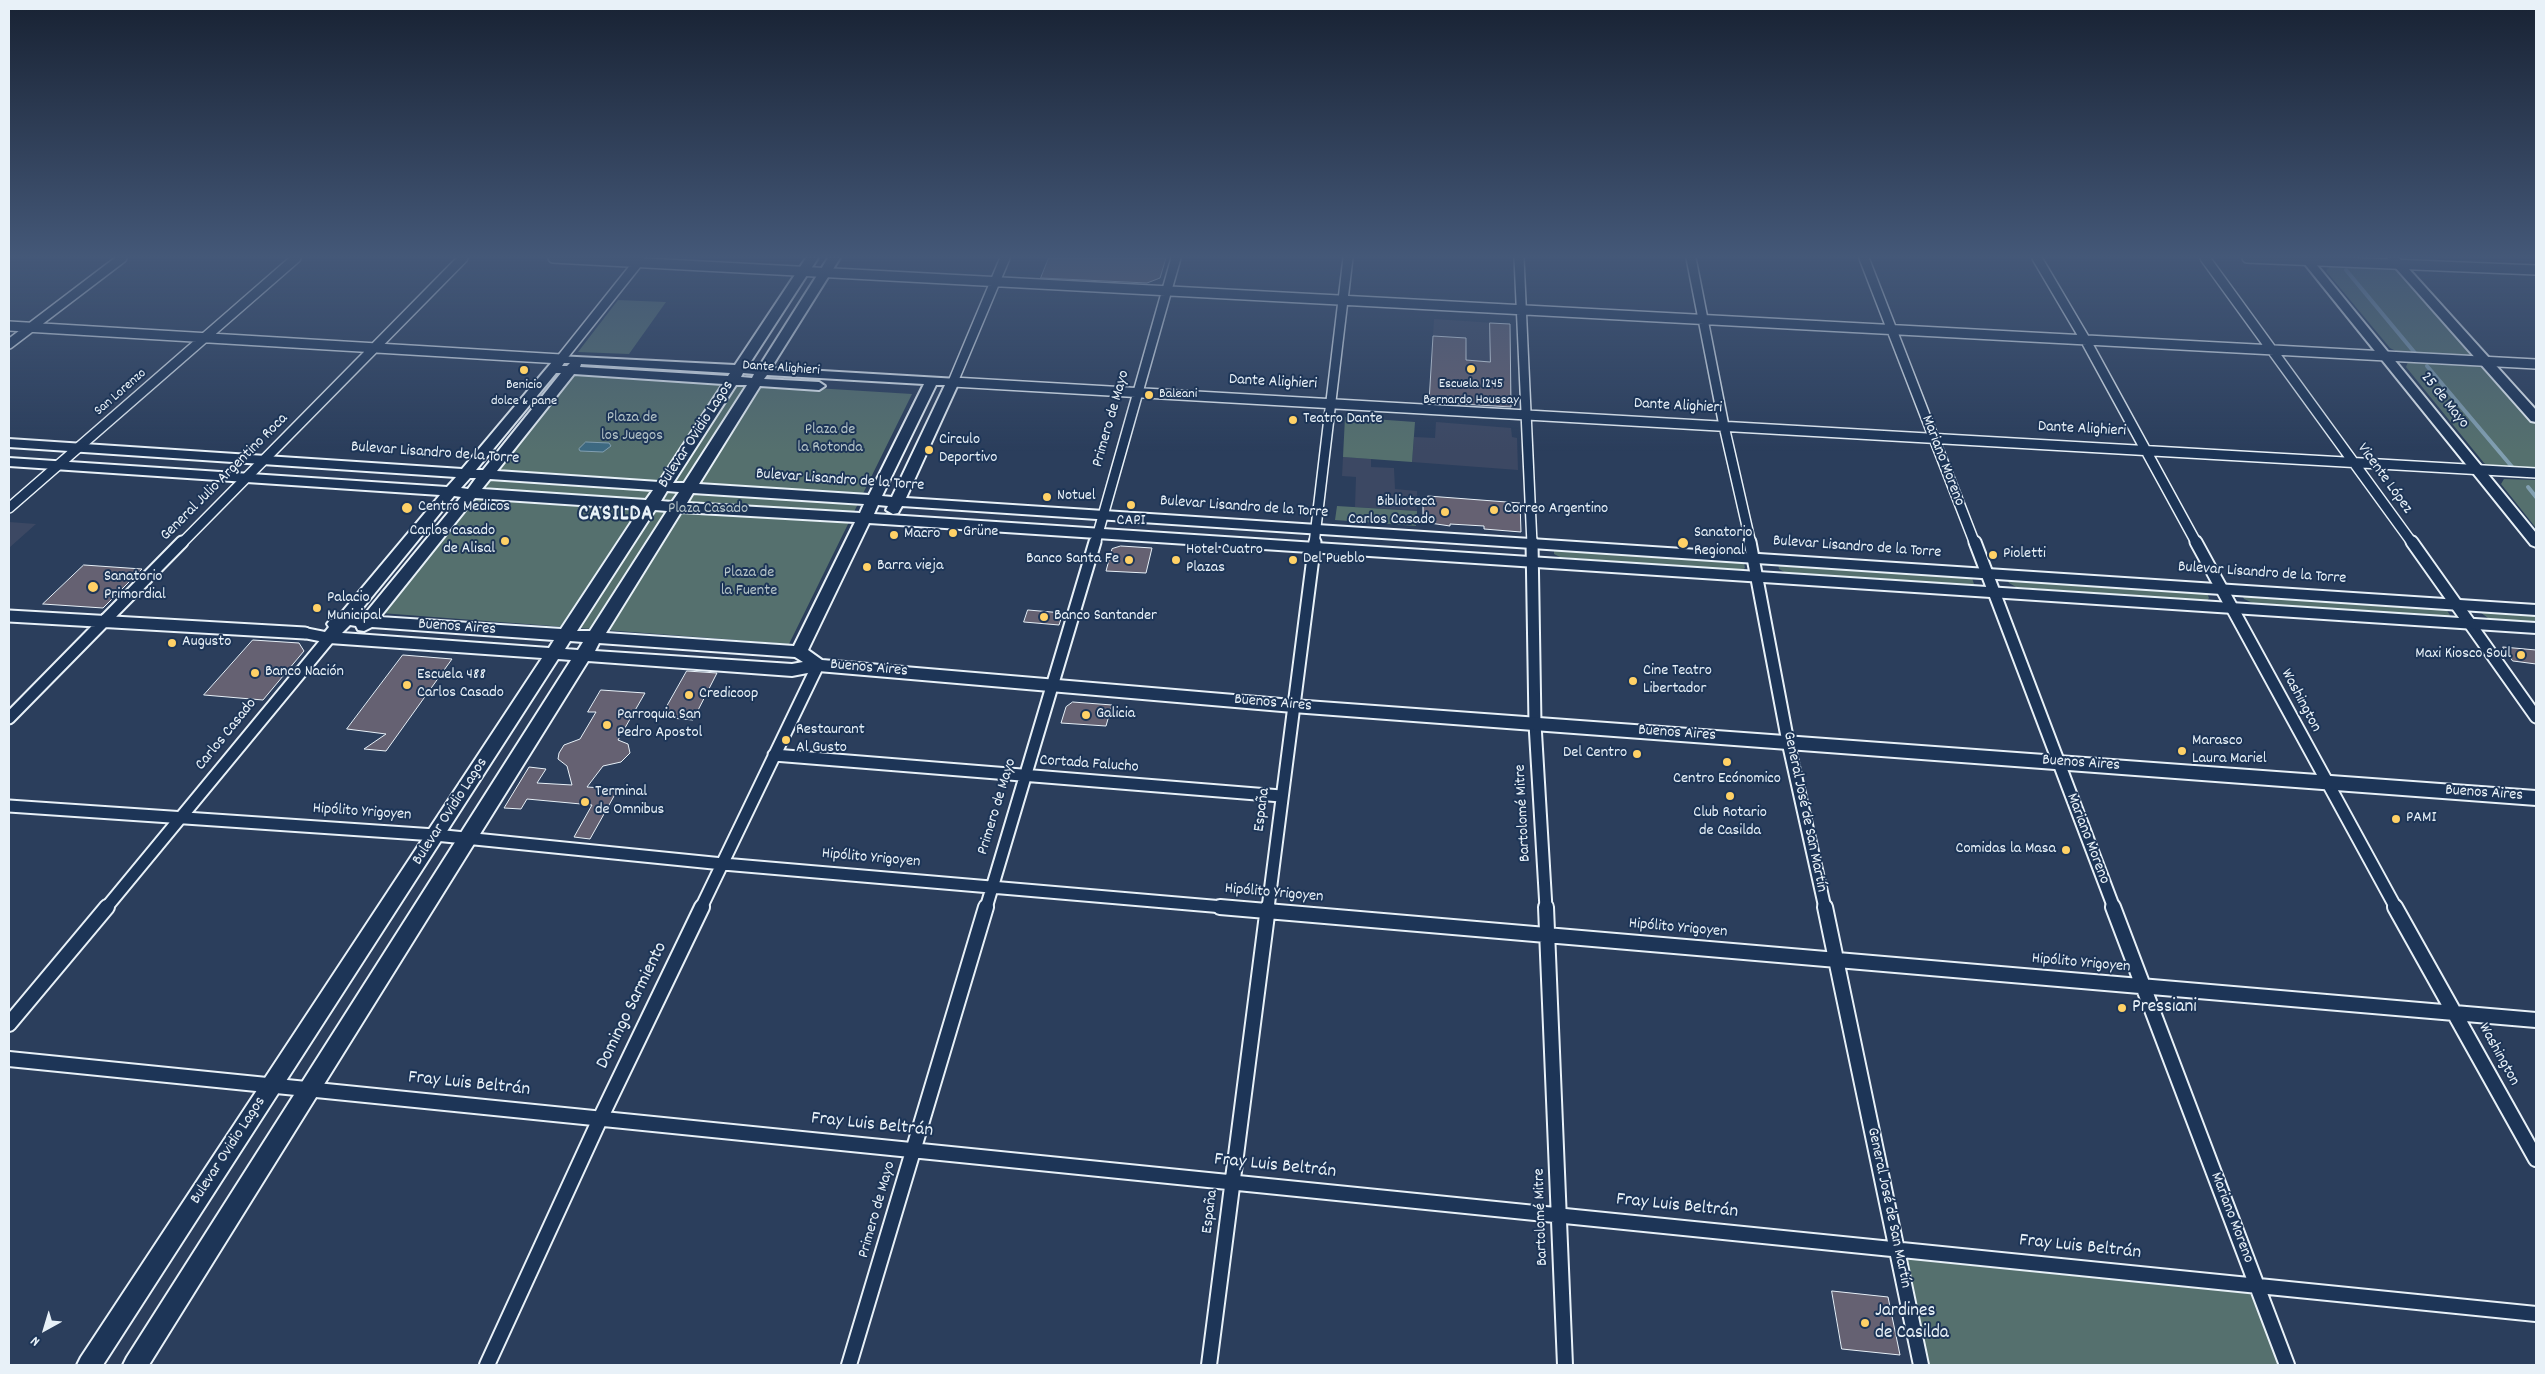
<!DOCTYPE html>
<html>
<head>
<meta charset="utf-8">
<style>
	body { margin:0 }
	#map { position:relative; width:2545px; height:1374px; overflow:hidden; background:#2b3e5c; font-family:Dekko,sans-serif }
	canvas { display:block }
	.frame { position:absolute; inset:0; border:10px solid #e8f1f8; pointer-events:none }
	.north { position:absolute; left:20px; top:1304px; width:50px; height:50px; -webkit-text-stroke:4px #1d3557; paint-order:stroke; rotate:219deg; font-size:14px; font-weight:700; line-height:20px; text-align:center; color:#e8f1f8 }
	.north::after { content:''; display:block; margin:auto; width:18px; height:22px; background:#e8f1f8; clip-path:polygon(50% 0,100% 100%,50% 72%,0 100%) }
</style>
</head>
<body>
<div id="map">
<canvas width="2545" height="1374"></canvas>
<div class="frame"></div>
<div class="north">N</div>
</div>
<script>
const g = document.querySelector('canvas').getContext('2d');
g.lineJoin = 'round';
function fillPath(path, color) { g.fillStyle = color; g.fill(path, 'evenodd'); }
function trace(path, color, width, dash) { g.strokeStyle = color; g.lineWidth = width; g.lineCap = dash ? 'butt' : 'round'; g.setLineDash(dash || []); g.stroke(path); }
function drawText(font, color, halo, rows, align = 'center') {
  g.font = font + ' Dekko,sans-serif'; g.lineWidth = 4; g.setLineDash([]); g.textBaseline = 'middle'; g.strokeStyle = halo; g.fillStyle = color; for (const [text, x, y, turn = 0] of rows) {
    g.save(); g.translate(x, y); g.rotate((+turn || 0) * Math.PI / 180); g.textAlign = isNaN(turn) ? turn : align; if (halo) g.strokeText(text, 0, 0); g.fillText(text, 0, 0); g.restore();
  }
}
fillPath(new Path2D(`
	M1434,319l76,5 1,83 -82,-5z
	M1436,422l75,6 1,9 5,1 1,32 -106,-8 2,-25 21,1z
	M1343,457l28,2v8l23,1 1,21 22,2v20l-62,-4 1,-30 -14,-1z
	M9,522l27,2 -27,24z`), '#3c4863');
fillPath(new Path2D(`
	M2330,266l65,3 7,3 71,81 -1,3 -70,-2 -12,-6 -64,-77z
	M618,300l48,2 -37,52 -51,-2z
	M2408,362l70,3 11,5 47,54v47l-45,-3 -7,-5 -78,-96z
	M573,373l339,21 -123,250 -408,-31z
	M1345,417l70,5 -3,40 -69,-5z
	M2504,479l32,1v48l-35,-44z
	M1337,506l80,5 -1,15 -81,-6z
	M1554,549l183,10 7,4 1,5 -4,3 -181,-14 -6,-3z
	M1778,564l187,11 7,3 2,6 -3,2 -185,-13 -7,-4z
	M2007,579l191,10 9,4 2,5 -2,3 -191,-14 -7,-4z
	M2242,595l195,11 9,3 4,6 -2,3 -195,-15 -9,-4z
	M2484,609l52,3v12l-44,-3 -12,-9z
	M1897,1250l359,36 31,79h-366z`), '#55706e');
const water = new Path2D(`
	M586,442l23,1 2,3 -8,6 -23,-1 -1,-2z`);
fillPath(water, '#3d6981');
trace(water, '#819fb1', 1);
trace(new Path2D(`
	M2346,270l69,83
	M2427,366l86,102
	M2528,487l8,10`), '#819fb1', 4);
const building = new Path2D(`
	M1049,258h117l-6,20 -13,5 -106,-5z
	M1490,323l20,1 1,83 -82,-5 4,-66 33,2v22l24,2z
	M1428,496l92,7 1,29 -37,-3v-3l-34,-2v2l-27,-4v-20h5z
	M1121,546l31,2 -6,25 -40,-2 6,-22z
	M84,565l58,4 -39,39 -60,-4z
	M1028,610l35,3 -4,12 -35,-3z
	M253,640l46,3 5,8 -41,49 -59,-5z
	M2503,647l33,3v14l-23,-3z
	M403,655l49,4 -66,92 -22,-2 22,-15 -39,-5z
	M687,671l30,2 -24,47 -32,-3z
	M601,690l44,3 -27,47 10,4 2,9 -9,9 -18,4 -16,21 31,2 -28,50 -16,-2 18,-32 -65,-6 -6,10 -17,-1 25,-41 17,2 -9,14 35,2 -5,-19 -9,-7 1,-6 5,-8 16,-6 16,-27h-8z
	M1073,702l39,3 -6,21 -45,-3 5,-16z
	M1832,1291l56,6 12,58 -58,-6z`);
fillPath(building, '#656172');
trace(building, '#e8f1f8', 1);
const streetFar2 = new Path2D(`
	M553,258l1983,106
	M1005,258l-52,124 1583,91
	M1519,258l13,286
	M1691,258l33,168 27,118
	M1864,258l111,286
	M2037,258l49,83 111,203
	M2205,258l208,286
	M2247,258l289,12
	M9,326l552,33 79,-99
	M9,344l113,-86
	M9,508l287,-250
	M181,544l282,-286
	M1095,544l81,-286
	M1314,544l34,-286`);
const streetFar1 = new Path2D(`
	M1532,542l3,182 11,184
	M1750,542l38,200 37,166
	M1975,542l139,366
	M2196,542l200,366
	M2412,542l124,175
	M9,616l296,17
	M9,718l173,-176
	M774,755l507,41
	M9,806l426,29 288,29 512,44
	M106,908l223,-270
	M701,908l117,-243
	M986,908l109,-366
	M1268,908l47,-366`);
const street = new Path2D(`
	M1220,907l1316,113
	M1546,907l19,458
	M1825,907l96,458
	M2113,907l174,458
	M2395,907l141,252
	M9,1024l98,-117
	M9,1059l2527,255
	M487,1365l113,-246 102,-212
	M849,1365l137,-458
	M1209,1365l59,-458`);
const secondary = new Path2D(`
	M806,258h12l-70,108 11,1 69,-109h12l-69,110 187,11 1,3 -53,116 1630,107v10l-1634,-109 -4,7 -5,1 -7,-4 2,-4 -10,-1 -4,9 1662,109v10l-1667,-110 -61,127 14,10 471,40 1243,91v14l-1243,-93 -475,-41 -26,5 -204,-15 -439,704h-26l4,-8 444,-697 -13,-1 -455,706h-26l4,-8 461,-699 -213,-15 -30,-6 -2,-4 2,-4 6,-1 20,4 4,-5 -2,-3 3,-4 7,-2 103,-123 -431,-29v-8l438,29 9,-10 -447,-30v-8l453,30 95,-113 178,9zM564,363h6l-3,3h-5zM581,364l149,9 -2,3 -148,-9zM556,373h5l-78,97h-7zM743,373l11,1 -2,4 -11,-1zM574,374l149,10 -64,98 -162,-11zM767,375l157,9 -55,111 -170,-11 61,-98 59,4 6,-4 -6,-4 -55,-3zM736,385h11l-63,98h-11zM936,385h9l-53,112 -10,-1zM470,478h6l-8,11 -7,-1zM490,479l163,11 -7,10 -164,-11zM667,491l12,1 -7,10 -11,-1zM693,493l171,11 -4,9 -173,-10zM454,496l7,1 -97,118h-7zM475,498l165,11 -79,120 -181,-12zM655,510l12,1 -77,120h-13zM681,512l174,10 -61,124 -188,-13zM350,625l6,1 2,4 6,1 8,-4 182,13 -5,8 -207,-15zM570,641l13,1 -5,8 -13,-1zM599,643l196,14 8,5 -11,2 -197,-13z
	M2300,258h11l225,275v14l-5,-2z
	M2387,258h12l137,152v12l-5,-1z`);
trace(streetFar2, '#e8f1f8', 12);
trace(streetFar1, '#e8f1f8', 15);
trace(street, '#e8f1f8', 18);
trace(secondary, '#e8f1f8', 4);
trace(streetFar2, '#1d3557', 9);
trace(streetFar1, '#1d3557', 11);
trace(street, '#1d3557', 14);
fillPath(secondary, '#1d3557');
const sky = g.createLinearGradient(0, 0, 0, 451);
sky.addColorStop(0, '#182233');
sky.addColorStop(0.57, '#445878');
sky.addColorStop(1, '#44587800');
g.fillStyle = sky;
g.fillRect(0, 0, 2545, 451);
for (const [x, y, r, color] of [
	[1471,369,5,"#ffd166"],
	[524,370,5,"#ffd166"],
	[1149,395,5,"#ffd166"],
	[1293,420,5,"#ffd166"],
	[929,450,5,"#ffd166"],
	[1047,497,5,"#ffd166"],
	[1131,505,5,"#ffd166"],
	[407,508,6,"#ffd166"],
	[1494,510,5,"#ffd166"],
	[1445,512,5,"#ffd166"],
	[953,533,5,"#ffd166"],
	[894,535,5,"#ffd166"],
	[505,541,5,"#ffd166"],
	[1683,543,6,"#ffd166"],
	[1993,555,5,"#ffd166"],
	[1129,560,5,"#ffd166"],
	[1176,560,5,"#ffd166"],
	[1293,560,5,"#ffd166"],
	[867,567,5,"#ffd166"],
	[93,587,6,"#ffd166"],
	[317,608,5,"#ffd166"],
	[1044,617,5,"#ffd166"],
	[172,643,5,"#ffd166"],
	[2521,655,5,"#ffd166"],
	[255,673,5,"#ffd166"],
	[1633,681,5,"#ffd166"],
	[407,685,5,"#ffd166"],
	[689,695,5,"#ffd166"],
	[1086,715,5,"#ffd166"],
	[607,725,5,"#ffd166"],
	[786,740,5,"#ffd166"],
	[2182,751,5,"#ffd166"],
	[1637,754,5,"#ffd166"],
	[1727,762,5,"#ffd166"],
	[1730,796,5,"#ffd166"],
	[585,802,5,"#ffd166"],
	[2396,819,5,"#ffd166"],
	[2066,850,5,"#ffd166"],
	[2122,1008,5,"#ffd166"],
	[1865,1323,5,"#ffd166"]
]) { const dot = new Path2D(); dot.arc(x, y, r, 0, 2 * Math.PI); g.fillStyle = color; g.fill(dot); trace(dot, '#1d3557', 2); }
drawText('14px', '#e8f1f8', '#1d3557', [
	["Dante Alighieri",781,369,4],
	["San Lorenzo",121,393,-41]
]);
drawText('14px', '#e8f1f8', '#1d3557', [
	["Escuela 1245",1471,385],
	["Bernardo Houssay",1471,401],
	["Benicio",524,386],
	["dolce & pane",524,402],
	["Baleani",1159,395,"left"]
]);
drawText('16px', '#e8f1f8', '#1d3557', [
	["Dante Alighieri",1273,383,3],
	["25 de Mayo",2444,401,51],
	["Dante Alighieri",1678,407,3],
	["Primero de Mayo",1112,419,-74],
	["Dante Alighieri",2082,430,3],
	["Bulevar Ovidio Lagos",697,435,-57],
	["Bulevar Lisandro de la Torre",435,454,4],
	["Mariano Moreno",1942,461,69],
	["General Julio Argentino Roca",225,478,-45],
	["Vicente López",2384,479,54],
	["Bulevar Lisandro de la Torre",840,481,4],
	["Bulevar Lisandro de la Torre",1244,508,4],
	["Bulevar Lisandro de la Torre",1857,548,4],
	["Bulevar Lisandro de la Torre",2262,574,4],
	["Buenos Aires",457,628,4],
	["Buenos Aires",869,669,5],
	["Washington",2300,701,62],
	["Buenos Aires",1273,704,5],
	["Buenos Aires",1677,734,4],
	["Carlos Casado",227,735,-51],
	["Buenos Aires",2081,764,4],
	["Cortada Falucho",1089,765,4],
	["Buenos Aires",2484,794,4],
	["Primero de Mayo",998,807,-73],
	["España",1263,810,-83],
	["Bulevar Ovidio Lagos",451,812,-57],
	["General José de San Martín",1804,812,78],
	["Hipólito Yrigoyen",362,813,4],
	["Bartolomé Mitre",1524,813,-93],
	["Mariano Moreno",2087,839,69],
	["Hipólito Yrigoyen",871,859,5],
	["Hipólito Yrigoyen",1274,894,5],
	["Hipólito Yrigoyen",1678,929,5],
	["Hipólito Yrigoyen",2081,964,5],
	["Washington",2498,1055,61],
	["Bulevar Ovidio Lagos",229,1151,-57],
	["General José de San Martín",1888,1208,78],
	["Primero de Mayo",878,1210,-74],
	["España",1211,1212,-83],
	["Bartolomé Mitre",1542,1217,-92],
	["Mariano Moreno",2231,1218,69]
]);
drawText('16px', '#b5c4c8', '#1d3557', [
	["Plaza de",632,419],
	["los Juegos",632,437],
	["Plaza de",830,431],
	["la Rotonda",830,449],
	["Plaza Casado",708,510],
	["Plaza de",749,574],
	["la Fuente",749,592]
]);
drawText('16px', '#e8f1f8', '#1d3557', [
	["Teatro Dante",1303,420],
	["Circulo",939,441],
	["Deportivo",939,459],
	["Notuel",1057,497],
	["Biblioteca",1435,503,"right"],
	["Carlos Casado",1435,521,"right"],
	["Centro Medicos",418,508],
	["Correo Argentino",1504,510],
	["CAPI",1131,522,"center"],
	["Carlos casado",495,532,"right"],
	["de Alisal",495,550,"right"],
	["Grüne",963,533],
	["Sanatorio",1694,534],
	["Regional",1694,552],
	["Macro",904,535],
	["Hotel Cuatro",1186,551],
	["Plazas",1186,569],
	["Pioletti",2003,555],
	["Banco Santa Fe",1119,560,"right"],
	["Del Pueblo",1303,560],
	["Barra vieja",877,567],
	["Sanatorio",104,578],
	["Primordial",104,596],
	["Palacio",327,599],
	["Municipal",327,617],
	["Banco Santander",1054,617],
	["Augusto",182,643],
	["Maxi Kiosco Soul",2511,655,"right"],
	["Cine Teatro",1643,672],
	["Libertador",1643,690],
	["Banco Nación",265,673],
	["Escuela 488",417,676],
	["Carlos Casado",417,694],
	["Credicoop",699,695],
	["Galicia",1096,715],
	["Parroquia San",617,716],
	["Pedro Apostol",617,734],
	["Restaurant",796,731],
	["Al Gusto",796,749],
	["Marasco",2192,742],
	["Laura Mariel",2192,760],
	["Del Centro",1627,754,"right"],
	["Centro Ecónomico",1727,780,"center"],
	["Terminal",595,793],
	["de Omnibus",595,811],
	["Club Rotario",1730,814,"center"],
	["de Casilda",1730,832,"center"],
	["PAMI",2406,819],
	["Comidas la Masa",2056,850,"right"]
], 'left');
drawText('19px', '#e8f1f8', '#1d3557', [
	["Domingo Sarmiento",633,1006,-64],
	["Fray Luis Beltrán",469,1085,6],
	["Fray Luis Beltrán",872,1126,6],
	["Fray Luis Beltrán",1275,1167,6],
	["Fray Luis Beltrán",1677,1207,6],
	["Fray Luis Beltrán",2080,1248,6]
]);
drawText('19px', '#e8f1f8', '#1d3557', [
	["Pressiani",2132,1008],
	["Jardines",1875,1312],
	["de Casilda",1875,1334]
], 'left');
g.letterSpacing = '1px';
drawText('bold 21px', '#e8f1f8', '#1d3557', [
	["CASILDA",616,516]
]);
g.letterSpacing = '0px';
</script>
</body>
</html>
